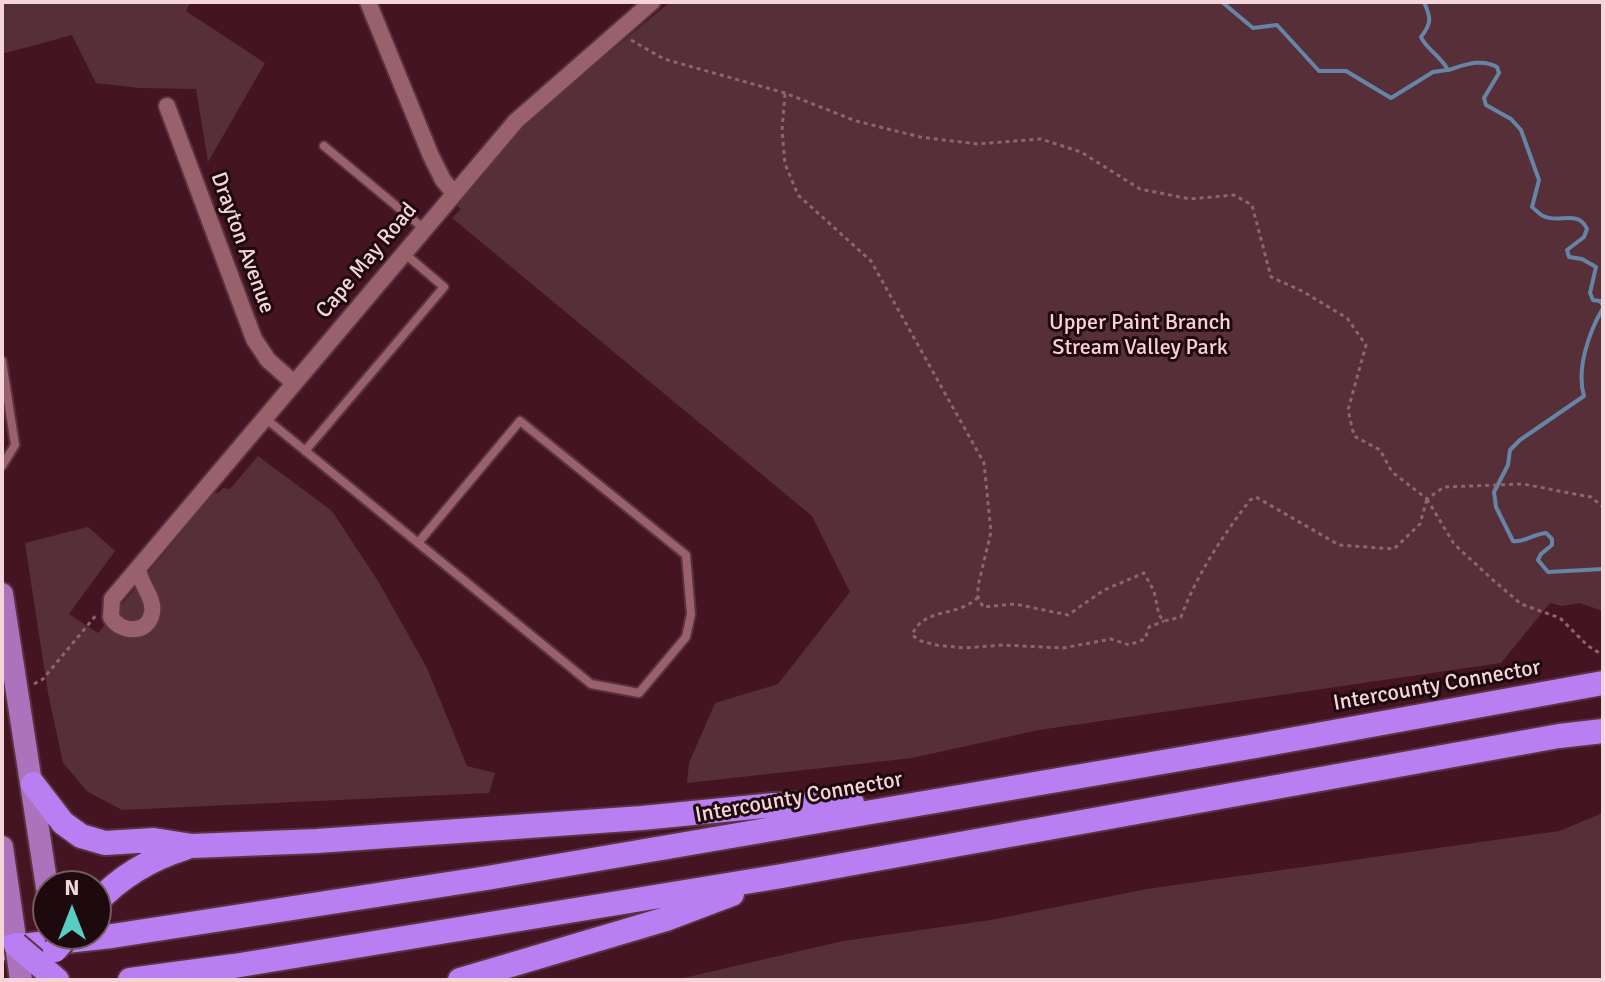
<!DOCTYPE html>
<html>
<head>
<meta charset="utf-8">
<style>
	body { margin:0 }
	#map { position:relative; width:1605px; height:982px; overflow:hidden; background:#441422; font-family:Signika,sans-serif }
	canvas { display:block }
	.frame { position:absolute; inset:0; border:4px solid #f5d5da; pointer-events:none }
	.north { position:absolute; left:32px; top:870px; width:80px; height:80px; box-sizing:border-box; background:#1d090e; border:2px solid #735b60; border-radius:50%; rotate:0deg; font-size:22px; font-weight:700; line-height:32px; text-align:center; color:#f5d5da }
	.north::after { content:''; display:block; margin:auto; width:28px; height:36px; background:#57cec2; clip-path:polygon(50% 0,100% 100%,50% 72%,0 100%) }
</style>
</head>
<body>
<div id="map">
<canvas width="1605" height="982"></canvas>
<div class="frame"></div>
<div class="north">N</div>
</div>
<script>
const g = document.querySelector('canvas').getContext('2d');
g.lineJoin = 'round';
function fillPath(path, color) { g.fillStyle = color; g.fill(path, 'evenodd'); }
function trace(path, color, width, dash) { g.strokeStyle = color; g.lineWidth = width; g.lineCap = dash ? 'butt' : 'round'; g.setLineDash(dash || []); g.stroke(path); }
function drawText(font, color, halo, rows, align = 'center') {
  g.font = font + ' Signika,sans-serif'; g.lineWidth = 6; g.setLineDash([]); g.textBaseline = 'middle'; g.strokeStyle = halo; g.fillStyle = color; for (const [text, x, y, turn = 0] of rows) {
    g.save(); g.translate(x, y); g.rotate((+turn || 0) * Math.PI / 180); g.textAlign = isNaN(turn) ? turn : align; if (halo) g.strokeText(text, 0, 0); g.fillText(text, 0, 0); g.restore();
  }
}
fillPath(new Path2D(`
	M2,2h189l-5,9 79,52 -57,99 -12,-73 -57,-1 -43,-5 -24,-48 -70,19z
	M670,2h933v609l-23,-8 -18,3 -12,-3 -49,60 -462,67 -127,28 -225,25 2,-20 26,-60 63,-19 72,-92 -38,-76 -360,-298 9,-9 -7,-6 69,-79z
	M258,456l74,55 46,70 49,87 40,98 28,7 -6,20 -367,17 -34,-18 -25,-29 -15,-70 -23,-150 63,-16 27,24 -46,63 29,19 116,-140h4l5,-5 7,1z
	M1603,813v167h-928l168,-39 148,-21 156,-31 412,-58z`), '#572f38');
trace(new Path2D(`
	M1222,2l31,26 24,-3 42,46h27l45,27 42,-26 14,-2
	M1424,2c7,16 8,21 -3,35 5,12 20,19 27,33 17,-5 33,-12 49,-3l2,6 -15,25 2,7 25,14 10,11 18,50 -7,27c4,3 7,7 11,9 16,8 35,-7 44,13l-3,8 -17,13 2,7 13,2 14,8 -6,26 3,7 7,1 3,4
	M1603,308c-14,24 -27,61 -19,88l-64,44 -10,10 -2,15 -14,27 2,15 17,34c10,2 20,-7 33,-8l6,6v6l-11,9 -3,6 10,12 55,-3`), '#6684a6', 4);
const service = new Path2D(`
	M324,146l99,82
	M2,361l13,84 -13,21
	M265,418l326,266 48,9 47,-56 5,-23 -5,-59 -166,-134 -102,122
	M305,451l139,-164 -40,-34`);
const minor = new Path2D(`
	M368,2l63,154 12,24 10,12
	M167,106l87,233 14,21 26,23
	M138,569c2,15 17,29 14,44 -4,22 -32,20 -41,4l1,-18 404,-478 136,-119`);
const primary = new Path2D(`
	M2,594l46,300
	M2,847l14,98`);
const motorway = new Path2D(`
	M33,784l30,39 18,13 24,7 49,-3 38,6 125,-5 325,-23 132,-13 78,-2
	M96,903c25,-27 54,-44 89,-55
	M2,948l110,-12 375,-58 769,-132 347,-63
	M42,967l15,13
	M130,980l104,-14 548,-90 777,-140 44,-5
	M460,980l206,-61 66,-25`);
trace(service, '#59333d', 12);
trace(minor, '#59333d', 20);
trace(primary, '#59333d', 26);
trace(motorway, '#59333d', 28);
trace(new Path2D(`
	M631,40l33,19 121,34 71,28 64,16 57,7 64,-5 40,13 59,37 50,10 44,-4 18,10 19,72 31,14 45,27 19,27 -18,65 6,26 26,14 12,22 35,27 17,-12 79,-3 68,13 12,10
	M785,94l-3,36 3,34 13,31 73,66 113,202 7,69 -13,54v11l5,10 32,-3 53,11 36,-25 40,-17 10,18 5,24 5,6 17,-4c16,-43 41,-80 69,-117l6,-3 83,48 55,4 26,-25 7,-25
	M1427,499l27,45 39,36 28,24 39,14 28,28 15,9
	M978,597c-19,21 -54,9 -66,38l9,6 15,4 28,3 39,-3 60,3 48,-9 18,6 16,-6 4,-12 15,-6
	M34,684l9,-5 54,-65`), '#8e656f', 3, [4, 4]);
trace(service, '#99616c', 8);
trace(minor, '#99616c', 16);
trace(primary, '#ac72bc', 22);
trace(motorway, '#b97ef1', 24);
const primaryBridge = new Path2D(`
	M16,945l5,35`);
const motorwayBridge = new Path2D(`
	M16,945l26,22
	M55,950l14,-16`);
trace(primaryBridge, '#59333d', 26, []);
trace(motorwayBridge, '#59333d', 28, []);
trace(primaryBridge, '#ac72bc', 22);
trace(motorwayBridge, '#b97ef1', 24);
drawText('22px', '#f5d5da', '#1d090e', [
	["Drayton Avenue",242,243,70],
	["Cape May Road",367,261,-50],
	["Intercounty Connector",1437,686,-10],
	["Intercounty Connector",799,798,-10]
]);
drawText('22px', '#fbd0d7', '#1d090e', [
	["Upper Paint Branch",1140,323],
	["Stream Valley Park",1140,348]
]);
</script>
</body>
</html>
